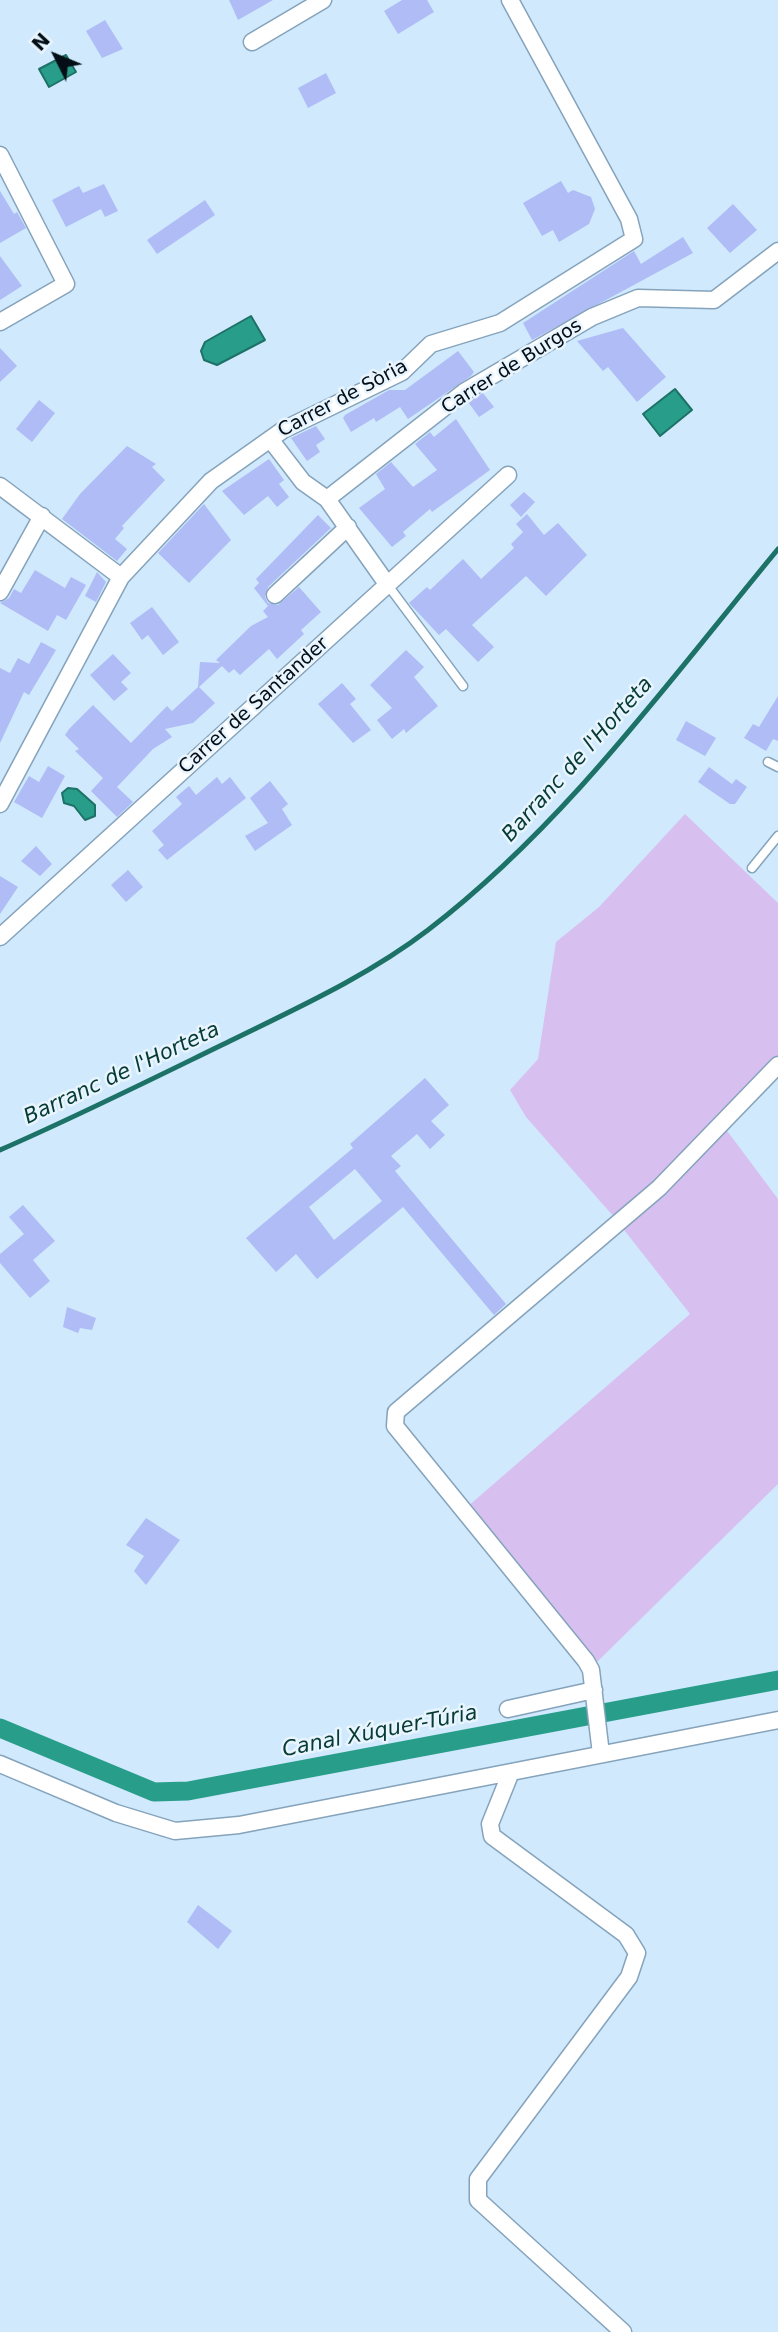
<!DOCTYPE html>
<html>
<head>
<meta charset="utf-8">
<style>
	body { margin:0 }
	#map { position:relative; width:778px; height:2332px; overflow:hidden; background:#d0e9fd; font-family:"DejaVu Sans",sans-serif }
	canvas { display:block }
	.north { position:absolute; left:21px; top:21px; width:70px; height:70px; -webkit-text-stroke:5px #e8f5ff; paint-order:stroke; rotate:313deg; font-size:19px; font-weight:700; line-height:28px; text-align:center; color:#040e16 }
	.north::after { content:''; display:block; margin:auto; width:24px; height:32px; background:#040e16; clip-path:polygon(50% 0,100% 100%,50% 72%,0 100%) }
</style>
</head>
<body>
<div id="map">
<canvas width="778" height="2332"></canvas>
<div class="north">N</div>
</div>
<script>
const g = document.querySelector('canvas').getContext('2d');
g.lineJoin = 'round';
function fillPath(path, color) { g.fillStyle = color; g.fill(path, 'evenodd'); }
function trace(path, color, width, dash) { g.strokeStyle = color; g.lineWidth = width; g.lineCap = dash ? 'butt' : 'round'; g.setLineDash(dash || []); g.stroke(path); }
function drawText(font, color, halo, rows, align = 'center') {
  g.font = font + ' "DejaVu Sans",sans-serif'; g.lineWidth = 5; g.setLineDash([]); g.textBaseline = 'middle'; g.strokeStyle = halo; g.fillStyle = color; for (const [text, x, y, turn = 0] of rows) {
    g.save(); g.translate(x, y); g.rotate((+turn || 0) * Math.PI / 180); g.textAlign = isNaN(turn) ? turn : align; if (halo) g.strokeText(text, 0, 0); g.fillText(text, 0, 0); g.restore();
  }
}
fillPath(new Path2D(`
	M685,814l93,89v154l-123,126 -41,34 -88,-100 -16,-27 28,-31 18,-117 43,-35z
	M725,1128l53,71v285l-181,178 -130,-155 223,-193 -69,-88z`), '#d7c0f0');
const water = new Path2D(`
	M66,55l10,17 -27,15 -10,-18z
	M251,316l14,24 -48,25 -13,-5 -3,-9 4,-9z
	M675,389l17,21 -32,26 -17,-22z
	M68,788l9,1 18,16v11l-10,4 -11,-14 -10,-3 -2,-10z`);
fillPath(water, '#289d8a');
trace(water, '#1d7267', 2);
trace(new Path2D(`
	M0,1150c78,-34 154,-72 230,-109 67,-33 138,-65 198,-111 137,-105 240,-248 350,-381`), '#1d7267', 5);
trace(new Path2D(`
	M0,1728l154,64 34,-1 590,-111`), '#289d8a', 19);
fillPath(new Path2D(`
	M229,0h44l-35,20z
	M402,0h25l7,12 -36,22 -14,-23z
	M105,20l18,29 -21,9 -16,-27z
	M326,73l10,20 -28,15 -10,-20z
	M561,181l7,12 5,-3 18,7 4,12 -6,15 -30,18 -6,-12 -11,6 -19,-33z
	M104,184l14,27 -13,6 -4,-8 -35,18 -14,-27 27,-14 4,7z
	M0,191l14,23 3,-2 9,16 -26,15z
	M205,200l10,15 -58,39 -10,-14z
	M733,204l24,26 -27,23 -23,-25z
	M683,237l10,16 -161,87 -9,-17 111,-72 7,13z
	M0,256l22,30 -22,14z
	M623,328l43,49 -29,25 -29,-35 -5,4 -26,-30z
	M0,348l17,18 -17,16z
	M458,351l16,21 -3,4 -63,43 -8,-12 -24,15 -2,-4 -23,14 -8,-14 2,-3 44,-25h16z
	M483,393l11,14 -15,10 -11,-15z
	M39,400l16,13 -23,29 -16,-13z
	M456,419l34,51 -58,42 -2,-3 -27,23 3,4 -14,11 -33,-39 26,-19 -9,-15 15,-12 22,25 24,-17 -22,-26 15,-12 4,5z
	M316,426l9,13 -9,6 4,7 -13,9 -16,-23z
	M127,446l29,18 -4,3 13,13 -43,46 2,2 -9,11 12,10 -10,12 -55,-42 18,-25z
	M269,459l15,21 -5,4 10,13 -12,10 -9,-11 -24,19 -22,-24z
	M524,492l11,10 -14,15 -11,-12z
	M204,504l27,36 -42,43 -31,-30z
	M527,514l17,21 14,-12 29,32 -41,41 -20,-20 -54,49 22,22 -16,15 -32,-33 -7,6 -30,-32 18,-16 3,3 33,-31 18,20 33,-31 -3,-4 12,-12 -7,-8z
	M318,515l13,13 -63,59 -3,10 3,6 10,2 21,-18 22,25 -20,18 3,4 -27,25 -8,-10 -29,26 -6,-6 -5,4 -7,-7 -23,21 16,16 -22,20 -28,6 7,8 -19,12 -36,38 16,15 -16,15 -26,-26 12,-13 -28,-27 4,-2 -14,-14 4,-6 24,-24 38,38 36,-37 5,5 26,-24 2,-25 20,1 -4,-3 35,-34 17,-9 -5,-6 5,-5 -14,-18 5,-5 -3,-4z
	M35,570l30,18 6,-11 15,8 -20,35 -9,-5 -9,16 -48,-28 9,-5 5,-9 7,4z
	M97,572l9,10 -10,20 -11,-6z
	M152,607l27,35 -16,13 -15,-20 -6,5 -12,-17z
	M41,642l15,8 -27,45 -5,-3 -24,51v-75l10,5 8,-15 11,6z
	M406,650l18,17 -10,10 24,29 -32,27 -2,-4 -12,10 -15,-19 15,-12 -22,-23z
	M113,654l18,19 -10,9 7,7 -14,12 -24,-26z
	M342,683l14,16 -6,5 21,26 -18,13 -35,-39z
	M778,696v45l-5,-2 -7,12 -22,-13 9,-14 6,3z
	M686,721l30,17 -11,18 -29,-16z
	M48,766l17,10 -23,42 -28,-16 15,-26 10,6z
	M709,767l23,17 4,-5 11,8 -12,17h-5l-32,-22z
	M217,777l5,7 8,-7 16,21 -79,62 -9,-10 6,-5 -12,-14 30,-27 -6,-7 13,-11 7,9z
	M270,781l18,23 -6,5 10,16 -37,26 -10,-15 23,-13 -18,-25z
	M36,846l16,18 -12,12 -19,-15z
	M128,870l15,17 -17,15 -15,-17z
	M0,876l18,11 -18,27z
	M425,1078l24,27 -18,16 14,14 -15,14 -13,-15 -26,22 10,10 -6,5 111,133 -12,11 -91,-108 -86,72 -21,-25 -20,18 -30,-34 107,-90 -3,-4zM355,1169l27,32 -48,39 -25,-33z
	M23,1205l32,36 -22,19 17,21 -20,17 -30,-35v-9l24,-20 -15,-17z
	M67,1307l29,11 -4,12 -12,-2 -2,5 -15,-6z
	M146,1518l34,22 -34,45 -12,-14 10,-15 -18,-11z
	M198,1905l34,26 -14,18 -31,-27z`), '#afbcf6');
const service = new Path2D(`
	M387,584l76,102
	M768,762l10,5
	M752,868l26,-32`);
const minor = new Path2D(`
	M252,42l71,-42
	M0,155l66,129 -66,38
	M270,439l33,43 24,17 60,85
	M0,486l121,91
	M327,499l137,-107 128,-75 46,-19 76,2 64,-49
	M0,592l42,-76
	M275,595l73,-68
	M0,804l121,-227 90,-96 72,-51 119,-58 29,-28 69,-21 134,-84 -5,-20 -119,-219
	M0,937l508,-462
	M508,1709l86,-19
	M601,1754l-10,-84 -5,-9 -191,-235 1,-14 263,-224 119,-123
	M0,1764l116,49 59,18 64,-6 539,-105
	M511,1772l-21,52 2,12 134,99 11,18 -8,24 -151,202v21l145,132`);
trace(service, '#85a3bb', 11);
trace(minor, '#85a3bb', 19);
trace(service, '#fff', 8);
trace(minor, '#fff', 16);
drawText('19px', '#040e16', '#e8f5ff', [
	["Carrer de Burgos",512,367,-32],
	["Carrer de Sòria",343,399,-28],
	["Carrer de Santander",254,706,-42]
]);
drawText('italic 21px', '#063a32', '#e8f5ff', [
	["Barranc de l'Horteta",578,760,-48],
	["Barranc de l'Horteta",122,1074,-25],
	["Canal Xúquer-Túria",380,1732,-11]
]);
</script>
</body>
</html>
